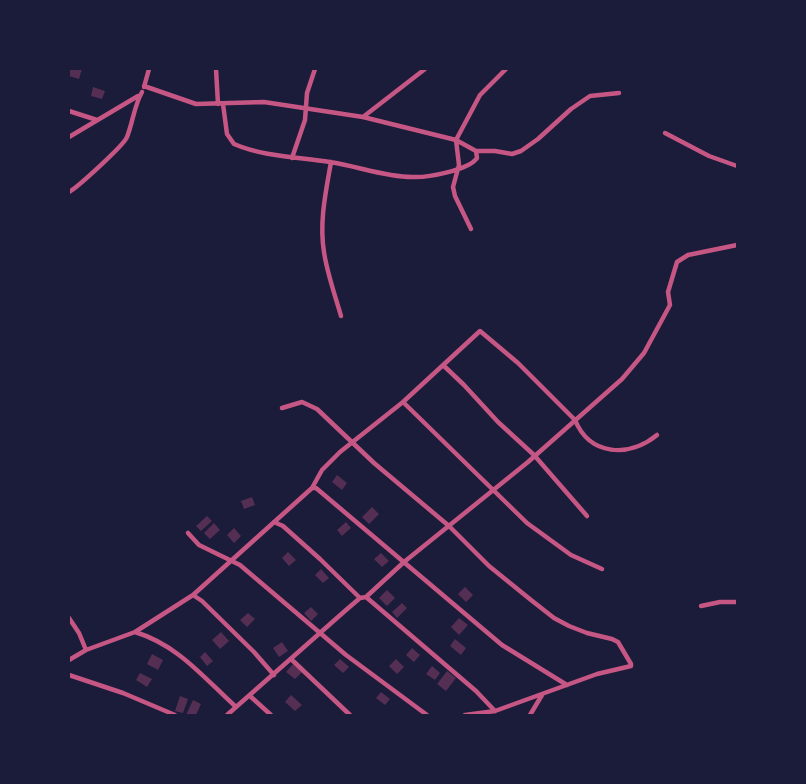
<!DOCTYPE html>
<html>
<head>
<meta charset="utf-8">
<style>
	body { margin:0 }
	#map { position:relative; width:806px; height:784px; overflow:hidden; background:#1b1b3a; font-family:Lora,serif }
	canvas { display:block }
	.frame { position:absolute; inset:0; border:70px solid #1b1b3a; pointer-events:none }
</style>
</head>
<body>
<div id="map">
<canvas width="806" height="784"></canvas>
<div class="frame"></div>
</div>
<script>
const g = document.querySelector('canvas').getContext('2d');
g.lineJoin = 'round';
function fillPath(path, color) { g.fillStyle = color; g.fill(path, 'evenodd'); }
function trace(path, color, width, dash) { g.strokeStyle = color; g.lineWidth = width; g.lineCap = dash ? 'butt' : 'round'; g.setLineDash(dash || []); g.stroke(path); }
fillPath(new Path2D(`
	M69,69h13l-3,10 -10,-3z
	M93,87l12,4 -3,8 -11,-3z
	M337,475l10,8 -5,7 -10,-8z
	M252,497l3,8 -11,4 -3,-8z
	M372,507l7,7 -10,10 -7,-7z
	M207,516l5,5 -11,10 -5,-5z
	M346,522l5,6 -9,8 -5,-6z
	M214,523l6,7 -10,9 -6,-6z
	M234,528l7,8 -7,7 -7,-8z
	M288,552l8,8 -7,6 -7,-8z
	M381,553l8,8 -7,6 -8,-8z
	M321,569l8,9 -6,5 -8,-8z
	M465,587l8,8 -7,7 -8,-8z
	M387,590l8,8 -8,8 -8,-8z
	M402,603l5,5 -10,10 -5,-6z
	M311,607l7,7 -7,7 -7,-8z
	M248,613l7,6 -8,8 -7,-7z
	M459,618l9,7 -9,10 -8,-8z
	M221,632l8,9 -9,8 -8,-9z
	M455,639l11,9 -5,7 -11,-9z
	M282,642l6,9 -9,6 -6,-9z
	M412,648l8,7 -6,7 -8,-7z
	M205,652l8,9 -6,5 -7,-9z
	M152,654l11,6 -5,10 -11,-6z
	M340,659l9,8 -6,6 -9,-8z
	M396,659l8,8 -7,7 -8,-8z
	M293,664l9,8 -7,7 -9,-7z
	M432,666l8,7 -5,7 -9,-6z
	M447,671l9,7 -10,13 -9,-7z
	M140,673l12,6 -5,8 -11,-7z
	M381,692l9,7 -5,6 -9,-7z
	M291,695l11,10 -7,6 -10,-9z
	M180,696l8,3 -5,14 -8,-2z
	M193,700l8,4 -5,11h-10z`), '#542f53');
trace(new Path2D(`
	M216,69l2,35
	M144,86l52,18 68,-2 99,15 93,23 20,11h19l17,3 9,-3 17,-12 33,-30 19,-13 29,-3
	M144,87l5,-18
	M223,104l4,30 7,10c30,13 65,13 96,18 27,4 55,15 82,15 15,1 57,-7 65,-19l-1,-7
	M69,111l28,9
	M363,117l62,-48
	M665,133l44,23 28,10
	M69,137l69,-41
	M292,158l13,-38 2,-27 8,-24
	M331,162c-5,29 -12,60 -7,90 3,21 11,43 17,64
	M69,192c9,-5 55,-47 58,-55 6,-15 7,-31 15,-45
	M471,229l-16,-33 -2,-9 6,-22 -3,-25 24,-45 26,-26
	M443,365l21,20 34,37 36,33 53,61
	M403,402l124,121 44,32 31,14
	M282,408l20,-6 15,7 57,54 75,63 40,40 42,34 23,18 15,8 18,7 25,6 6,3 13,22v2l-34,8 -102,37 -30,4
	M312,488h4l186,157 65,40
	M274,522l9,4 37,33 40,39
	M188,533l11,12 41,20 106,90 81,60
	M193,595l9,6 52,51 20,23
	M366,597l110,94 19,20
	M701,606l19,-4h17
	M69,618l10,15 7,17
	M135,632c43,13 69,46 101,75
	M291,659l59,56
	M69,660l17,-10 49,-18 58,-37 119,-107 10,-18 18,-18 63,-50 77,-71 38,32 57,57c15,36 54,38 82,15
	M69,675l54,18 52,22
	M250,696l21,19
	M227,715l119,-105 14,-12 6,-1 38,-35 124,-100 94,-83 22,-26 26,-48 -2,-13 9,-30 11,-7 49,-10
	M530,715l12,-20`), '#c65784', 4.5);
</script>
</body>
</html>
